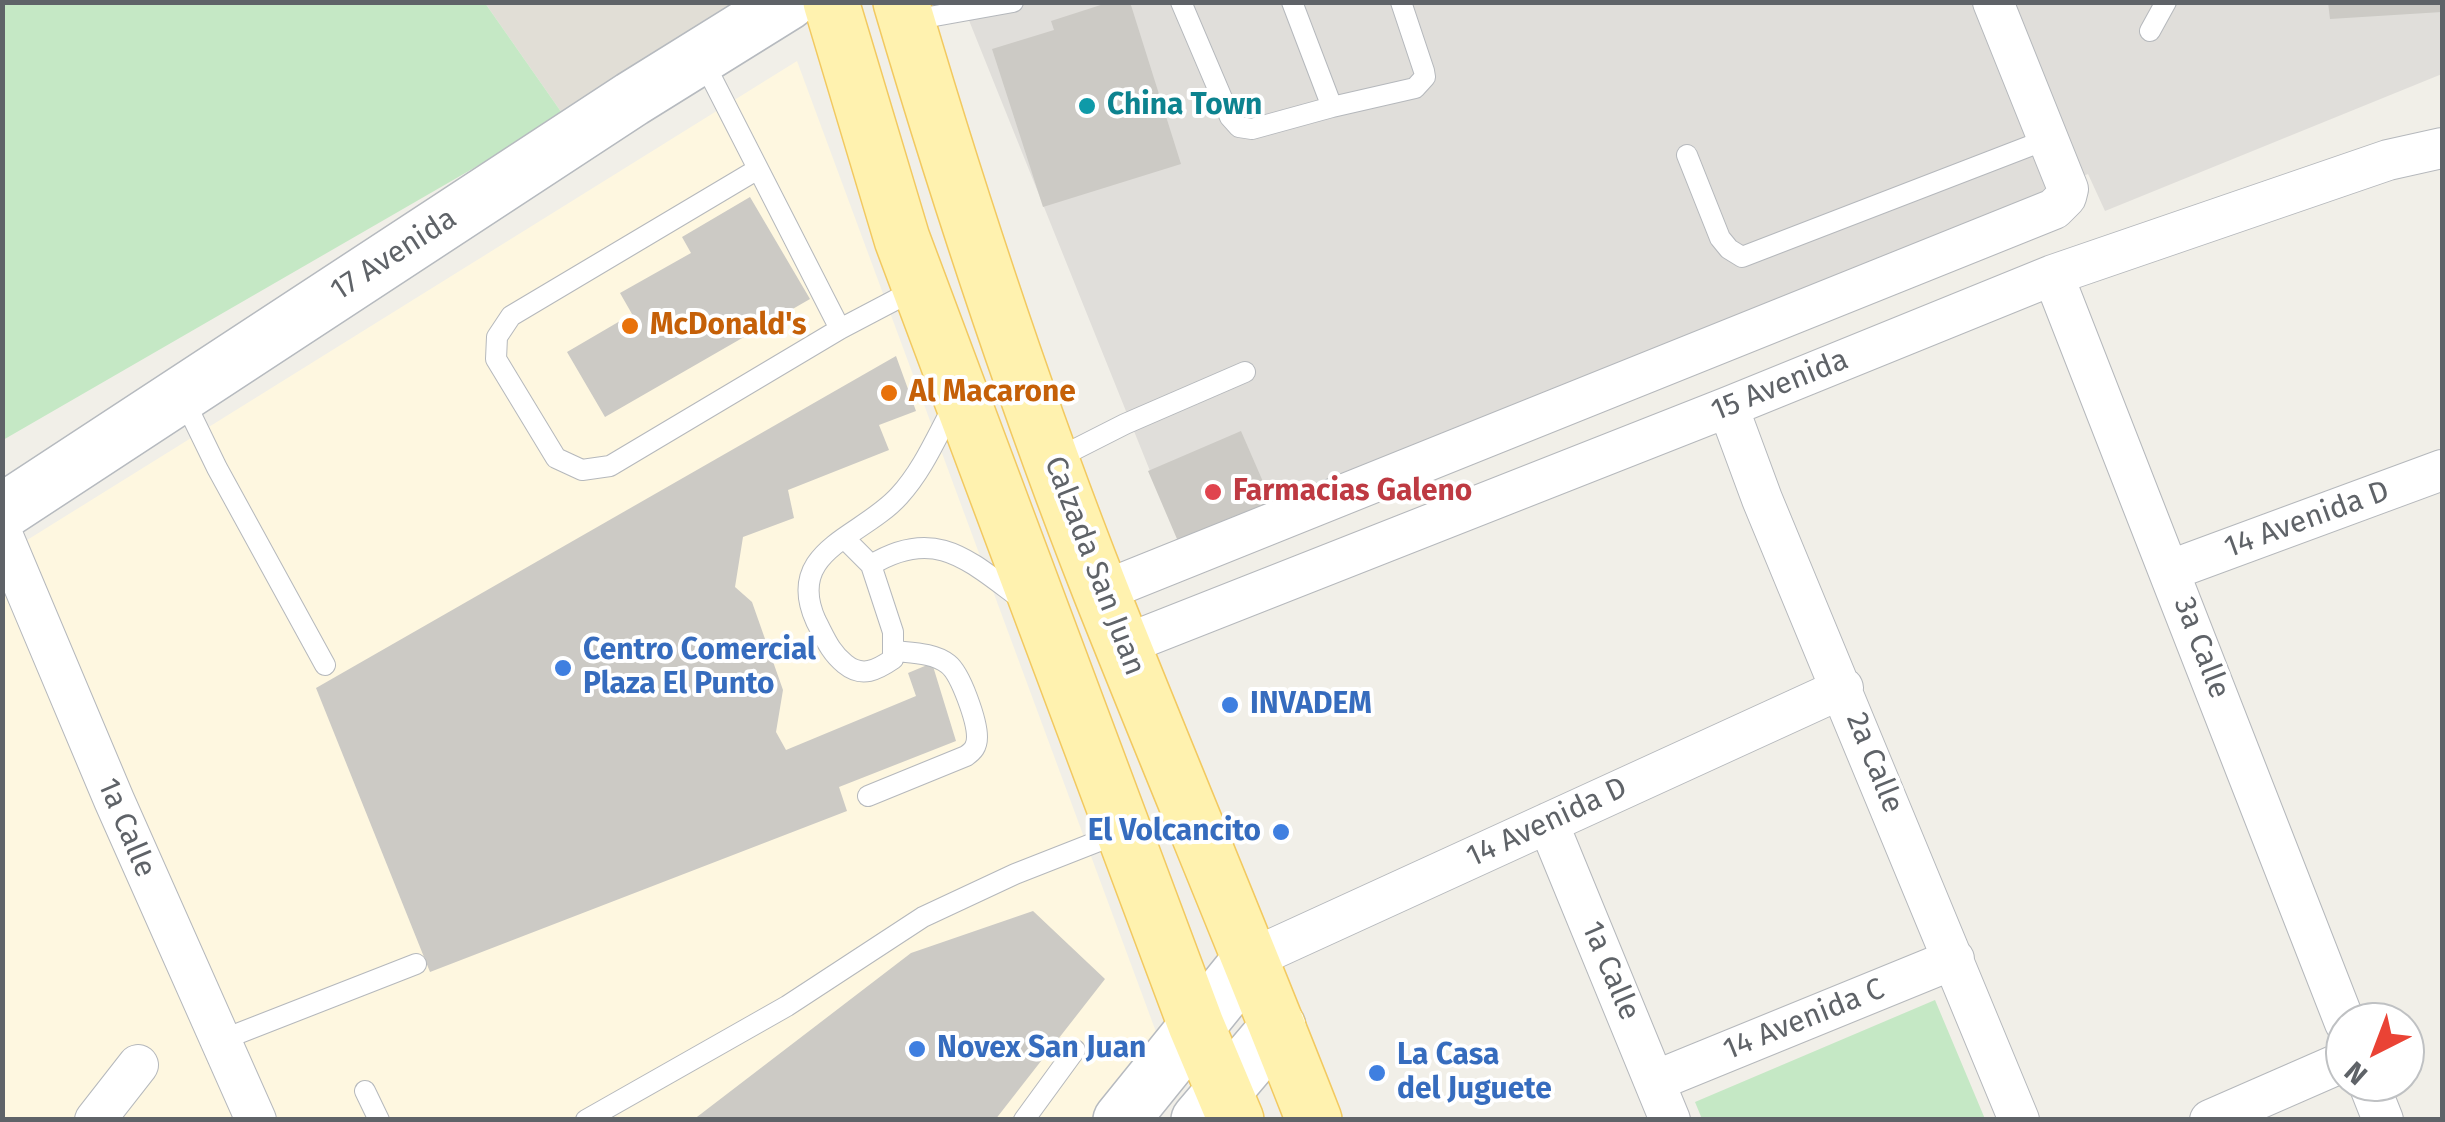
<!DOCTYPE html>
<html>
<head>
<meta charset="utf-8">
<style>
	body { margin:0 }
	#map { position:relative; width:2445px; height:1122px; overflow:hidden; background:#f1efe8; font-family:"Fira Sans",sans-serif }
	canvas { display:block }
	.frame { position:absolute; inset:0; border:5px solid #5f6368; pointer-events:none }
	.north { position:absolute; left:2325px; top:1002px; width:100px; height:100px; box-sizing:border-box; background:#fff; border:2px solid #bfc1c3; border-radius:50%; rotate:222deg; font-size:28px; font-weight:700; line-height:40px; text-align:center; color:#5f6368 }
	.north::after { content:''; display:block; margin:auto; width:35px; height:45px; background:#ea4335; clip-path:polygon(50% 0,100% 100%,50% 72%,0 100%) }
</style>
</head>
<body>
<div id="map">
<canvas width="2445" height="1122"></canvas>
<div class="frame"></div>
<div class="north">N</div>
</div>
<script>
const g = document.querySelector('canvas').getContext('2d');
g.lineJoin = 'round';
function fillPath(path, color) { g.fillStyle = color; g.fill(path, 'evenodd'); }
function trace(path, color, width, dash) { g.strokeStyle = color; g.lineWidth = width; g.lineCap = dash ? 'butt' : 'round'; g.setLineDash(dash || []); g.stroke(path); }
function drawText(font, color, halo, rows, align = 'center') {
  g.font = font + ' "Fira Sans",sans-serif'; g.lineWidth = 8; g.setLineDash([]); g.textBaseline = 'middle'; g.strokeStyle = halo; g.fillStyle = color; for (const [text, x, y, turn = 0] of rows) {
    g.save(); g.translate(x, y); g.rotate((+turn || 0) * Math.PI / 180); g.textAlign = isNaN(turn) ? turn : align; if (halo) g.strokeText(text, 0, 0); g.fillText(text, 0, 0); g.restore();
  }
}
fillPath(new Path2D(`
	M797,61l362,979 -65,79 -1091,1v-565z`), '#fef7e0');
fillPath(new Path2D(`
	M2442,2v72l-337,137 -17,-37 -905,379 -221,-550z`), '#e0deda');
fillPath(new Path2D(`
	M485,3h264l-185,113z`), '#e1ded6');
fillPath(new Path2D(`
	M3,3h482l79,113 -561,324z
	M1935,1000l50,119h-283l-7,-17z`), '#c5e8c5');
fillPath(new Path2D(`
	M1110,2h20l51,162 -138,43 -51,-158 62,-19 -3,-9z
	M2328,2h114v10l-112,7z
	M750,197l60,102 -205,118 -38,-65 65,-38 -12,-21 71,-40 -9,-16z
	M896,356l20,55 -37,14 10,25 -101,40 6,28 -51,19 -8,50 17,15 31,88 -7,42 10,18 130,-54 -8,-23 24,-10 24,78 -117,46 8,24 -417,161 -114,-284z
	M1241,431l36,83 -94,39 -35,-82z
	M1033,911l72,68 -110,141h-302l218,-167z`), '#cccac5');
const lane = new Path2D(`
	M1181,2l49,115 9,10 13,2 80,-22 -40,-105
	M907,21l106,-19
	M2150,31l16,-29
	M702,59l138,270
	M1332,107l83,-19 10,-11 -1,-6 -23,-69
	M1687,155l33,83 9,11 13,8 306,-118
	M758,169l-247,147 -14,21 -1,22 60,99 26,12 28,-4 230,-137 78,-41
	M183,398l34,70 108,197
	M1054,460l71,-36 120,-52
	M844,538l27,27 22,67v27c-16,11 -31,19 -48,5 -15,-12 -20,-26 -29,-43 -32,-71 45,-83 83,-125 24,-26 38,-60 55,-91
	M871,565c66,-40 99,-3 153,36
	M868,796l98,-40c7,-5 11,-9 11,-19 0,-16 -16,-63 -29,-73 -14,-11 -35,-11 -53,-13
	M219,1041l197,-77
	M365,1091l14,29
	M586,1120l201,-114 136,-89 92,-43 107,-42
	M1024,1120l51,-70`);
const street = new Path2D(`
	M2053,275l292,748
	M1728,407l34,92 257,621
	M2,534l112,266 142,320
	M2171,570l271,-100
	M1101,592l953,-383 12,-12 2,-8 -75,-187
	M1124,645l604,-238 325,-132 335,-115 54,-12
	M1548,823l122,297
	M1251,959l592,-271
	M1655,1081l299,-122
	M2368,1082l15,38
	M95,1120l43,-55
	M2210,1120l135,-59`);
const secondary = new Path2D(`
	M2,512l630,-413 156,-97
	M1121,1120l130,-161
	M1199,1120l79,-93`);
const primary = new Path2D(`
	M831,2l71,237 294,786 40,95
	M901,2c59,200 124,397 200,590 70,176 144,351 213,528`);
trace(lane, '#b5b8bc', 22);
trace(street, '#b5b8bc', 42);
trace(secondary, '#b6babf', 58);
trace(primary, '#f2c960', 58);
trace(lane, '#fff', 20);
trace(street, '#fff', 40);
trace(secondary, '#fff', 55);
trace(primary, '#fff2af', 55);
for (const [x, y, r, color] of [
	[1087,106,10,"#0f9aa8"],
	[630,326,10,"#e8710a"],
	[889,393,10,"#e8710a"],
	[1213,492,10,"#e0444e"],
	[563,668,10,"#3f7fe0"],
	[1230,705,10,"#3f7fe0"],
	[1281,832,10,"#3f7fe0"],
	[917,1049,10,"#3f7fe0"],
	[1377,1073,10,"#3f7fe0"]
]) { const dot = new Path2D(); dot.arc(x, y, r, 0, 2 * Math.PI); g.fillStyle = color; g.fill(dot); trace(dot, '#fff', 4); }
drawText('bold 30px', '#0d838f', '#fff', [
	["China Town",1107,106]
], 'left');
drawText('30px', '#5f6368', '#fff', [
	["17 Avenida",394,255,-33],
	["15 Avenida",1780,386,-22],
	["14 Avenida D",2307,520,-20],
	["Calzada San Juan",1094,566,69],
	["3a Calle",2201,648,69],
	["2a Calle",1874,763,68],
	["14 Avenida D",1547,823,-25],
	["1a Calle",126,828,67],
	["1a Calle",1610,971,67],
	["14 Avenida C",1804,1020,-22]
]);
drawText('bold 30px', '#c56008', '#fff', [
	["McDonald's",650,326],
	["Al Macarone",909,393]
], 'left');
drawText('bold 30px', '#be3a42', '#fff', [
	["Farmacias Galeno",1233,492]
], 'left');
drawText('bold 30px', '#366cbe', '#fff', [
	["Centro Comercial",583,651],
	["Plaza El Punto",583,685],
	["INVADEM",1250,705],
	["El Volcancito",1261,832,"right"],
	["Novex San Juan",937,1049],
	["La Casa",1397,1056],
	["del Juguete",1397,1090]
], 'left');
</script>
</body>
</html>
